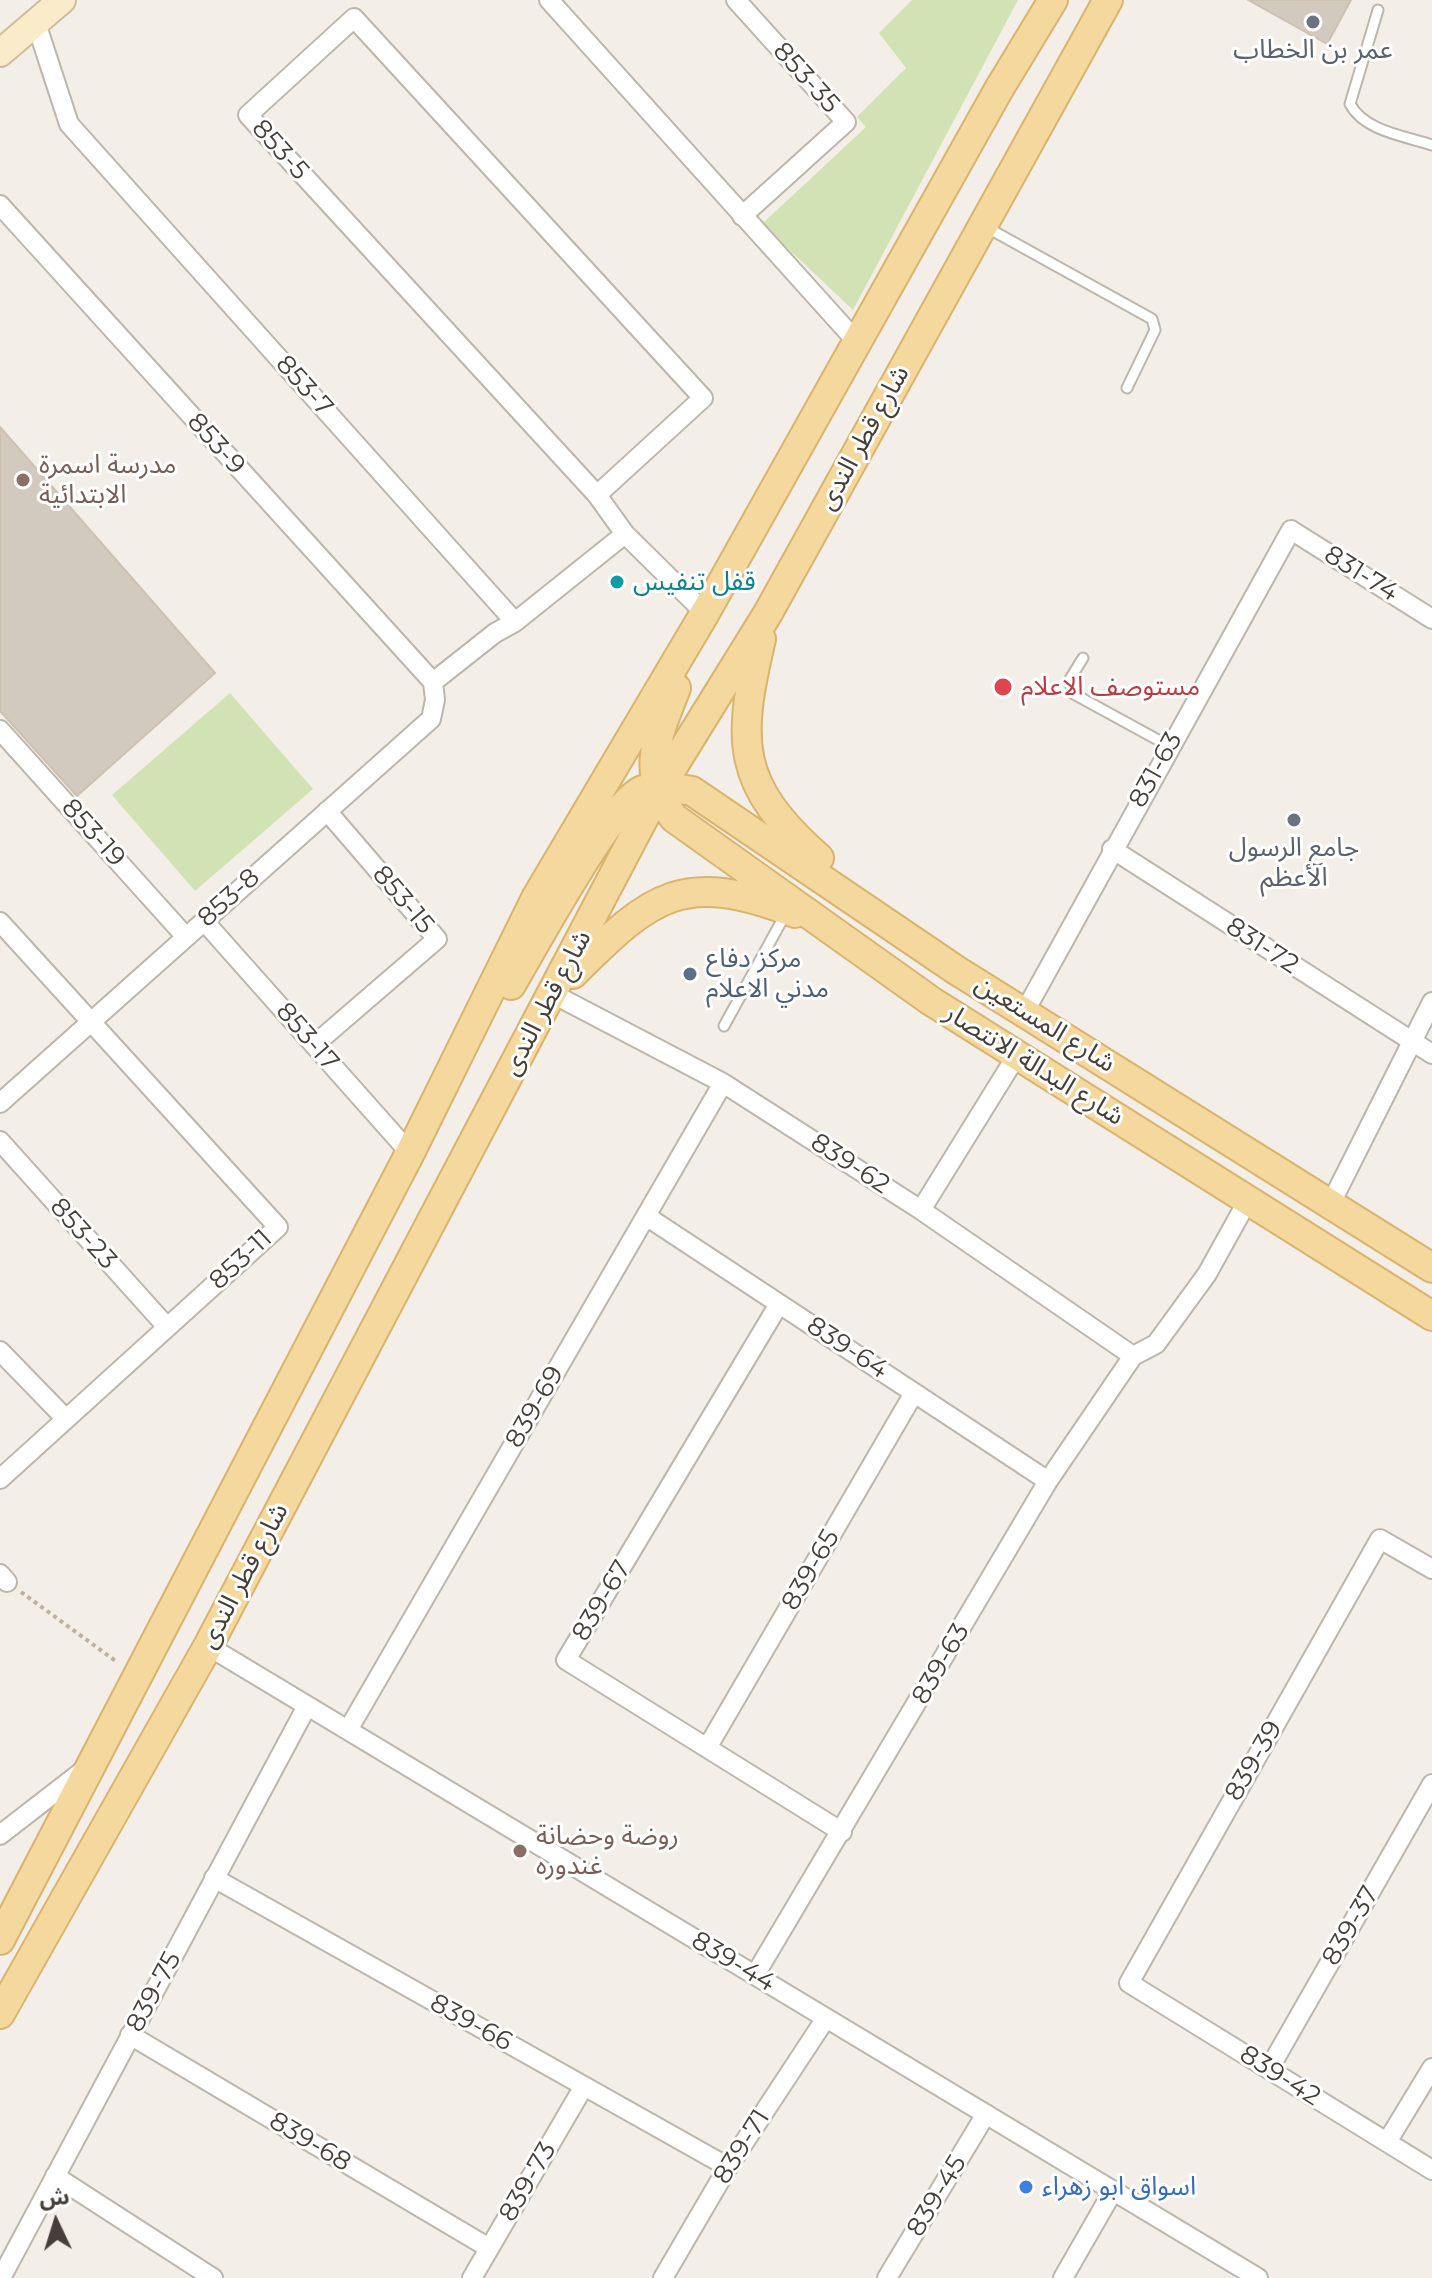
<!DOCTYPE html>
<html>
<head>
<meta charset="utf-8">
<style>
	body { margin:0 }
	#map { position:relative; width:1432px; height:2278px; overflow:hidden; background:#f3efe8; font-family:Montserrat,"Noto Sans Arabic",sans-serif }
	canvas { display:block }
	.north { position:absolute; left:16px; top:2182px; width:80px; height:80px; -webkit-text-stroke:6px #fff; paint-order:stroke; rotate:356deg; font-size:22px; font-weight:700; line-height:32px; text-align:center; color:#453f37 }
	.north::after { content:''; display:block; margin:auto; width:28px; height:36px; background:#453f37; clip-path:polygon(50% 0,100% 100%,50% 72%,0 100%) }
</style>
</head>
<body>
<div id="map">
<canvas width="1432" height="2278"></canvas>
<div class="north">ش</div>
</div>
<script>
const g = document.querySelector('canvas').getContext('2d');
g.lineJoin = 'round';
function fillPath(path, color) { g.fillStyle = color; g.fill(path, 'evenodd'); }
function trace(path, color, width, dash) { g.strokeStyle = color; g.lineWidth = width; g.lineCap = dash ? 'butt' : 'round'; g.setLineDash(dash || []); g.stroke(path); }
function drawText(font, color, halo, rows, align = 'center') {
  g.font = font + ' Montserrat,"Noto Sans Arabic",sans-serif'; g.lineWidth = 6; g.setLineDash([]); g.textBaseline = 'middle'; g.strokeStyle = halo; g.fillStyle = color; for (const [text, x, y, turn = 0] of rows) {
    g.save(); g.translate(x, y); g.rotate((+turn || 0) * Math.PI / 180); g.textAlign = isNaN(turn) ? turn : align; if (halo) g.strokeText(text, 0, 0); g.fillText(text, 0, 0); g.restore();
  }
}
fillPath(new Path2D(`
	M912,0h106l-165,310 -91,-86 104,-97 -9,-10 49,-49 -27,-35z
	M230,693l83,96 -118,102 -83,-96z`), '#d1e3b4');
const building = new Path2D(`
	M1248,0h103l-24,44z
	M0,427l215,246 -138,123 -77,-85z`);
fillPath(building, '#d3cabf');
trace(building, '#cdc1b2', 2);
const service = new Path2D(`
	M1378,10l-28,94c14,27 55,32 82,41
	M986,227l166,92 3,11 -28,58
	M1083,658l-13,21 2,14 97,53
	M724,1026l62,-113`);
const minor = new Path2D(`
	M549,0l308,342
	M736,0l110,122 -104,94
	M354,18l349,380 -106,97 -349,-380z
	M36,23l33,101 446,498 110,-88 -28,-39
	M0,205l433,477
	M625,534l80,79
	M433,682l62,-49 20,-11
	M0,730l186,207
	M1112,849l320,205
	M204,921l206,232
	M0,922l278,305 -278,252
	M553,994l170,89 198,127 212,146
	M1025,1011l266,-481 141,89
	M314,1045l123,-106 -110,-128
	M0,1103l431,-384 4,-19 -2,-18
	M0,1141l167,186
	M1331,1203l101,-201
	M921,1210l96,-155
	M646,1216l402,265
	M779,1304l-213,356 276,172
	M0,1351l66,68
	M1432,1569l-52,-30 -251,444 303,187
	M0,1574l7,8
	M208,1646l1050,632
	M348,1730l375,-647
	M707,1748l207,-355
	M0,1835l89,-69
	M214,1878l514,289
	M755,1975l293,-494 85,-125 23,-12 51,-70 41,-74
	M130,2035l359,213
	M1269,2069l163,-285
	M1387,2142l45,-74
	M55,2176l158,102
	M1,2278l306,-572
	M472,2278l112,-192
	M663,2278l65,-111 98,-149
	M887,2278l99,-164
	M1063,2278l50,-87`);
const secondary = new Path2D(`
	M0,53l62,-53`);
const primary = new Path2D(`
	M761,639c-24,102 -26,145 58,219
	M676,688c-18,47 -37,84 -2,130l257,183 501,315
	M573,974c80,-80 110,-104 222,-61
	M511,985c21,-35 101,-185 132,-195 15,-4 34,-2 49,1l264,179 476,298
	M0,1940l410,-787 126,-255 169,-285 294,-524 54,-89
	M0,2014l208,-368 451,-857 109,-176 340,-613`);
trace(service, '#bdb6ac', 13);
trace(minor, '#bdb6ac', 22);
trace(secondary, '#cebe9b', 30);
trace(primary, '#d9b46f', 32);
trace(new Path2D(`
	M21,1592l96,70`), '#beb19e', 4, [4, 4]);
trace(service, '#fff', 9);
trace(minor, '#fff', 18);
trace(secondary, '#faeccb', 26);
trace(primary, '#f5d89e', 28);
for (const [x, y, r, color] of [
	[1313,22,8,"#6b7280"],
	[23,480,8,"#8d6e63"],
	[617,582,8,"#0f9aa8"],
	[1003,687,10,"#e0444e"],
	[1294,820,8,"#6b7280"],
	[690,974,8,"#5c6f8a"],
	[520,1851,8,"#8d6e63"],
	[1026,2187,8,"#3f7fe0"]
]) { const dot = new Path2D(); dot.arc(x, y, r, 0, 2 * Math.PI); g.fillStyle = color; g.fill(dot); trace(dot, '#fff', 3); }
drawText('26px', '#5b616d', '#fff', [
	["عمر بن الخطاب",1313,50],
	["جامع الرسول",1294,848],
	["الأعظم",1294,878]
]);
drawText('26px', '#453f37', '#fff', [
	["853-35",806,78,48],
	["853-5",280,150,48],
	["853-7",304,386,48],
	["شارع قطر الندى",864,438,-61],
	["853-9",216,444,48],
	["831-74",1361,574,32],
	["831-63",1156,770,-61],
	["853-19",93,833,48],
	["853-8",229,898,-42],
	["853-15",403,900,50],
	["831-72",1262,946,33],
	["شارع قطر الندى",547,1003,-62],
	["شارع المستعين",1045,1024,32],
	["853-17",307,1037,49],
	["شارع البدالة الانتصار",1034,1065,32],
	["839-62",850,1164,33],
	["853-23",83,1234,48],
	["853-11",241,1260,-43],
	["839-64",847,1348,33],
	["839-69",535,1407,-60],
	["839-65",811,1570,-60],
	["شارع قطر الندى",244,1576,-62],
	["839-67",602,1601,-59],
	["839-63",941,1664,-60],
	["839-39",1254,1761,-60],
	["839-37",1351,1926,-60],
	["839-44",733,1962,31],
	["839-75",154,1992,-62],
	["839-66",471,2023,29],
	["839-42",1280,2076,32],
	["839-68",310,2142,31],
	["839-71",742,2147,-58],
	["839-73",528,2182,-60],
	["839-45",937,2196,-59]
]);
drawText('26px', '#785e54', '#fff', [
	["مدرسة اسمرة",39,465],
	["الابتدائية",39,495],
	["روضة وحضانة",536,1836],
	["غندوره",536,1866]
], 'left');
drawText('26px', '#0d838f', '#fff', [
	["قفل تنفيس",633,582]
], 'left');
drawText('26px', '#be3a42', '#fff', [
	["مستوصف الاعلام",1021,687]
], 'left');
drawText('26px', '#4e5e75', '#fff', [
	["مركز دفاع",706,959],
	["مدني الاعلام",706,989]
], 'left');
drawText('26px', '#366cbe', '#fff', [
	["اسواق ابو زهراء",1042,2187]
], 'left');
</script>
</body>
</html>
